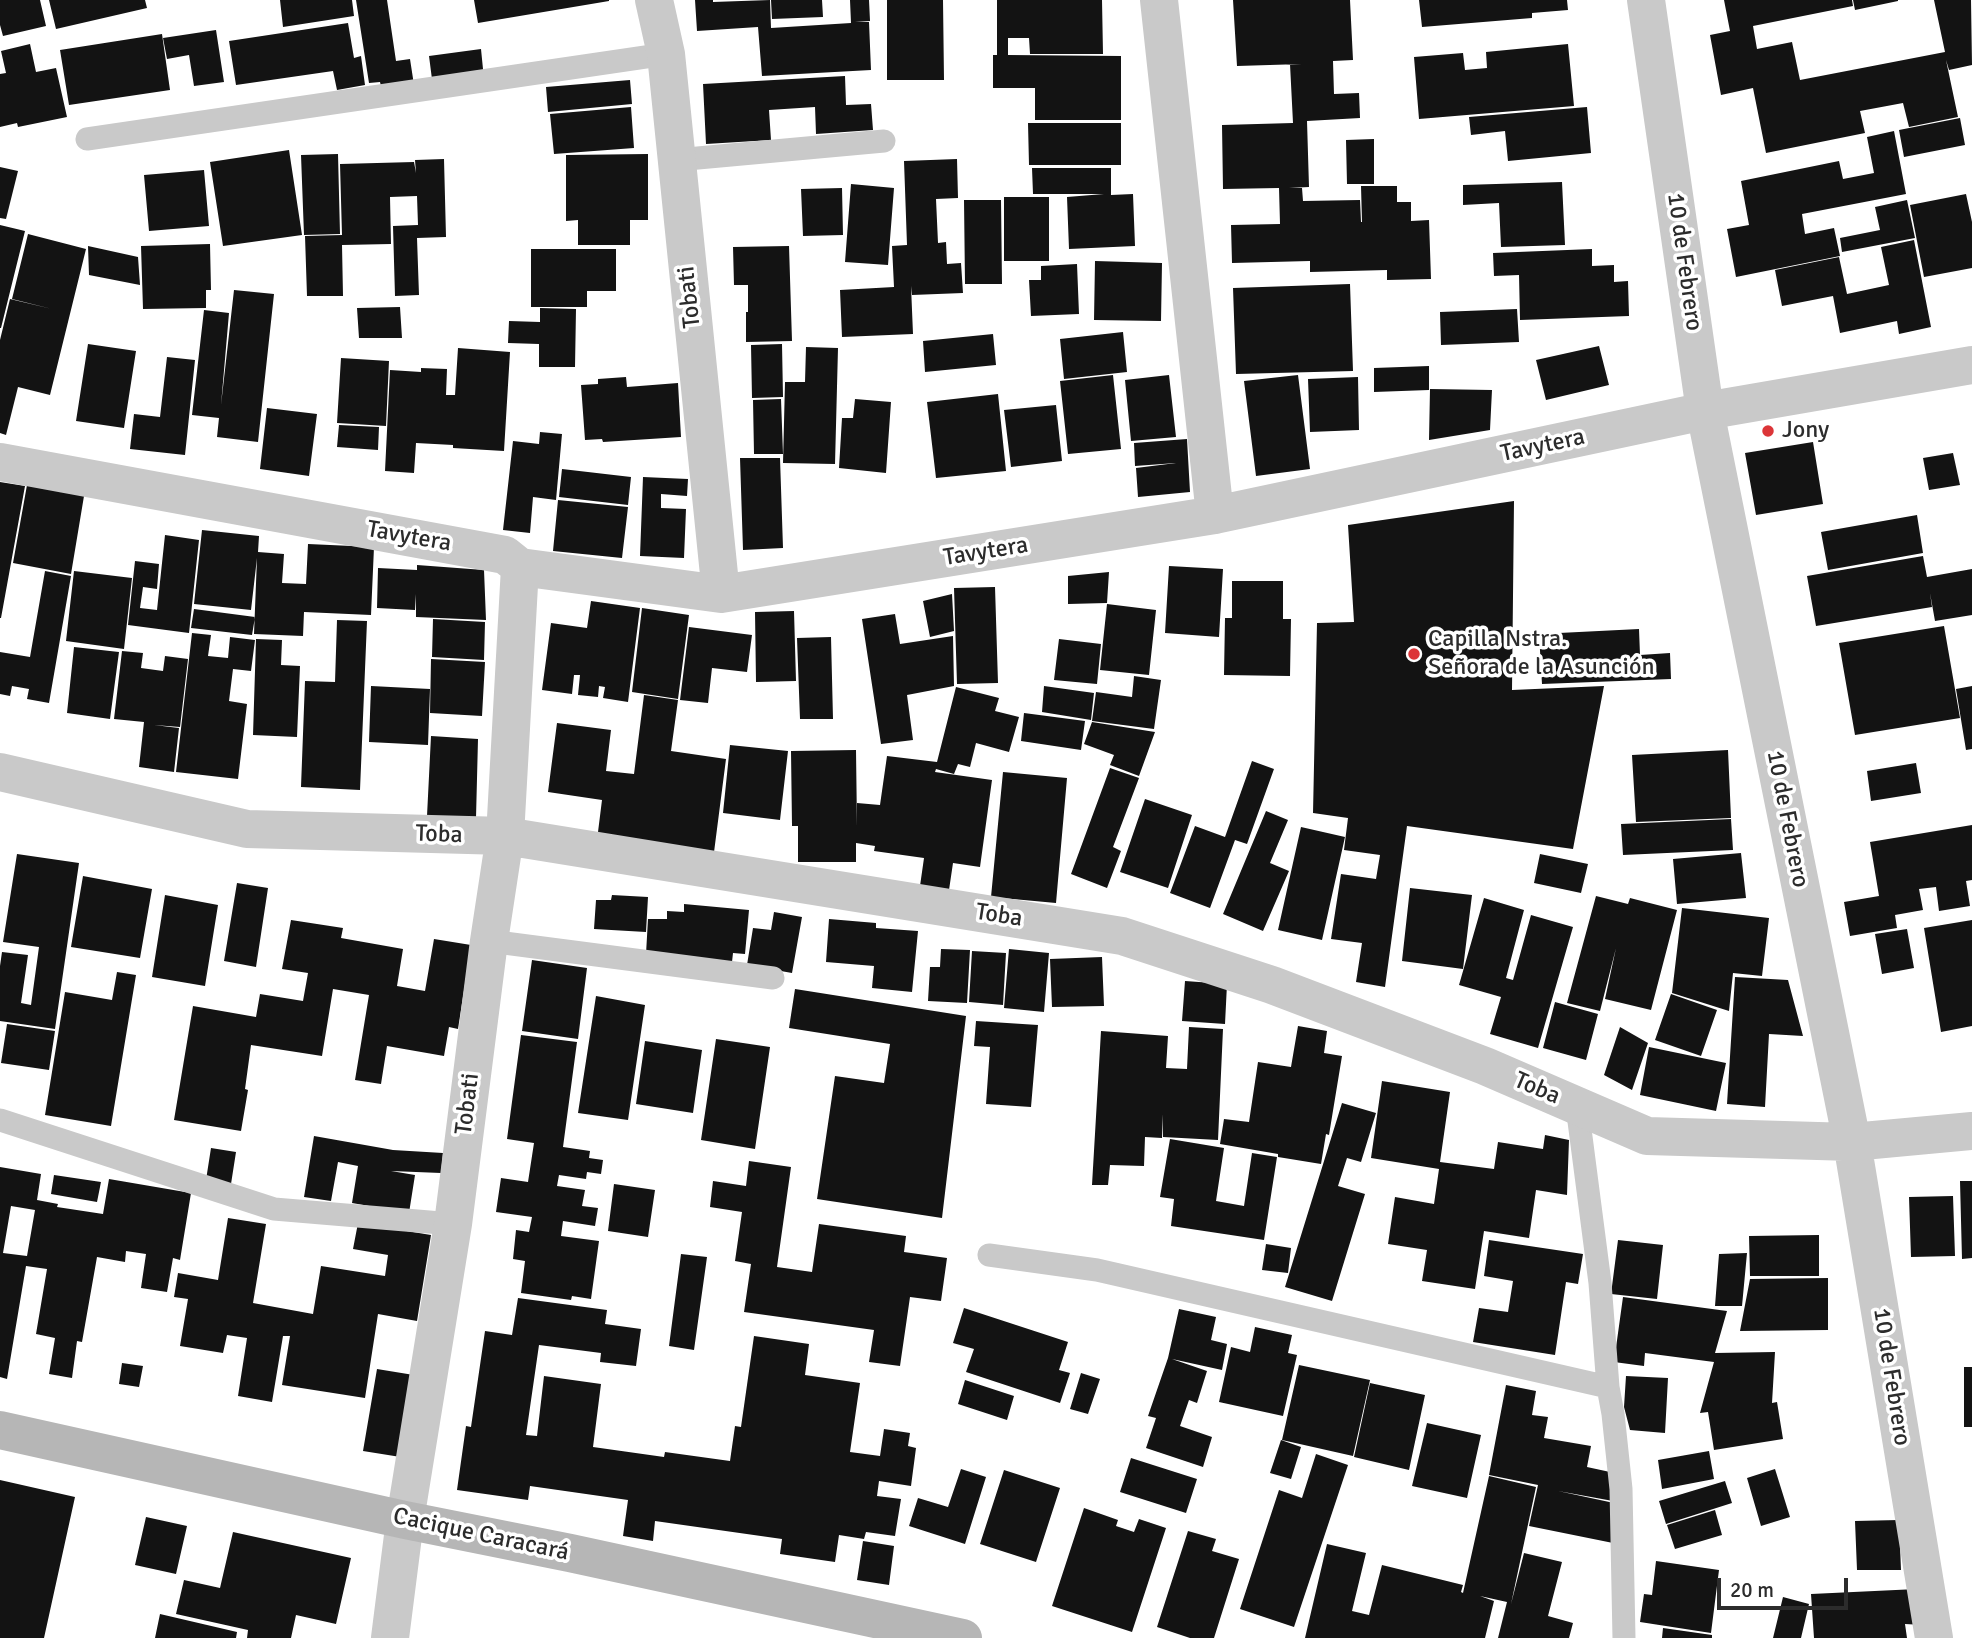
<!DOCTYPE html>
<html>
<head>
<meta charset="utf-8">
<style>
	body { margin:0 }
	#map { position:relative; width:1972px; height:1638px; overflow:hidden; background:#fff; font-family:Signika,sans-serif }
	canvas { display:block }
	.scale { position:absolute; left:1717px; top:1578px; width:131px; height:32px; box-sizing:border-box; border:4px solid #2c2c2c; border-top:0; padding-left:9px; font-size:21px; line-height:24px; white-space:nowrap; color:#2c2c2c; -webkit-text-stroke:5px #fff; paint-order:stroke }
</style>
</head>
<body>
<div id="map">
<canvas width="1972" height="1638"></canvas>
<div class="scale">20 m</div>
</div>
<script>
const g = document.querySelector('canvas').getContext('2d');
g.lineJoin = 'round';
function fillPath(path, color) { g.fillStyle = color; g.fill(path, 'evenodd'); }
function trace(path, color, width, dash) { g.strokeStyle = color; g.lineWidth = width; g.lineCap = dash ? 'butt' : 'round'; g.setLineDash(dash || []); g.stroke(path); }
function drawText(font, color, halo, rows, align = 'center') {
  g.font = font + ' Signika,sans-serif'; g.lineWidth = 7; g.setLineDash([]); g.textBaseline = 'middle'; g.strokeStyle = halo; g.fillStyle = color; for (const [text, x, y, turn = 0] of rows) {
    g.save(); g.translate(x, y); g.rotate((+turn || 0) * Math.PI / 180); g.textAlign = isNaN(turn) ? turn : align; if (halo) g.strokeText(text, 0, 0); g.fillText(text, 0, 0); g.restore();
  }
}
fillPath(new Path2D(`
	M0,0h40l6,26 -43,10 -3,-11z
	M49,0h96l2,8 -91,21z
	M280,0h72l2,16 -71,11z
	M356,0h31l9,61 14,-2 4,26 -32,5 -2,-8 -11,1z
	M474,0h135v1l-131,22z
	M695,0h18v2l57,-2 1,28 80,-5 -1,-23h19l1,21 -15,1h14l2,48 -109,6 -4,-49 -61,4z
	M771,0h51l1,17 -51,2z
	M887,0h56l1,80h-57z
	M997,0h105l1,54h-73l-1,-16h-21v17l113,1v64h-86v-32h-42v-33h4z
	M1233,0h117l3,60 -20,1 1,33 25,-1 1,25 -53,3 2,66 -20,1h13l1,13 57,-1 1,22h1l-1,-36h36v16h14v19l18,-1 2,59 -44,1v-10l-77,2v-11l-78,2 -1,-38 49,-1 -1,-36 -56,1 -1,-64 71,-2 -3,-59h12l-65,2z
	M1419,0h148l1,10 -36,3v5l-110,9z
	M1724,0h128l1,6 -100,20 4,23 35,-7 8,38 145,-28 -11,-52h37l1,65 -23,5 -3,-10 12,57 -49,10 -6,-24 -43,8 5,22 -99,20 -13,-65 -32,7 -11,-60 20,-4z
	M1853,0h45v1l-43,9z
	M348,23l6,35 7,-2 4,29 -28,5 -4,-19 -97,14 -7,-44z
	M216,30l8,52 -30,4 -5,-31 -22,4 -4,-21z
	M162,34l8,56 -101,15 -9,-55z
	M30,44l6,28 20,-4 11,49 -49,10 -1,-4 -17,4v-53l6,-1 -5,-22z
	M1568,44l6,62 -155,13 -5,-62 49,-4 2,17 22,-2 -1,-16z
	M481,49l3,30 -51,8 -4,-31z
	M845,76l1,29 25,-1 2,26 -57,4 -1,-27 -46,3 2,30 -65,4 -3,-60z
	M630,80l2,24 -84,8 -2,-25z
	M631,107l3,41 -80,6 -4,-40z
	M1587,107l4,46 -83,8 -3,-30 -34,4 -2,-18z
	M1960,118l5,27 -61,12 -5,-27z
	M1028,123h93v42h-92z
	M1894,131l12,63 -104,20 3,20 29,-6 6,28 -104,21 -9,-48 22,-4 -8,-44 98,-20 4,18 31,-6 -7,-36z
	M1374,139v45h-27l-1,-44z
	M289,150l13,85 -79,11 -13,-84z
	M338,154l2,80 -36,1 -3,-80z
	M648,154v66h-18v25h-52v-25l-12,1v-66z
	M444,159l2,78 -29,1 2,57 -24,1 -2,-70 25,-1 -1,-29 -27,1 1,47 -49,1 1,51h-36l-2,-60 37,-1 -2,-71 74,-2 2,11 -1,-13z
	M957,159l1,39 -22,1 2,44 8,-1 1,22 14,-1 2,30 -51,2 -1,-9 2,48 -71,3 -2,-47 54,-3 -2,-41 15,-1 -3,-84z
	M0,167l18,4 -12,48 -6,-1z
	M1032,168h79v27l22,-1 2,52 -66,3 -2,-52 37,-3h-71z
	M204,170l5,56 -60,5 -5,-56z
	M1562,182l3,63 -64,2 -2,-44 -36,2v-20z
	M851,184l43,4 -6,77 -43,-3z
	M842,188l1,47 -40,1 -2,-47z
	M1966,194l6,28v46l-48,9 -14,-72z
	M1004,197h45v64h-45z
	M964,200h37l1,84h-37z
	M1907,200l8,38 -73,14 -2,-14 40,-8 -5,-23z
	M0,225l25,6 -24,97h-1z
	M28,234l58,15 -36,146 -32,-8 -12,48 -6,-2v-93l10,-41 42,10 -40,-10z
	M1914,240l17,87 -32,7 -2,-13 -57,12 -7,-37 -51,10 -7,-36 64,-13 8,37 42,-9 -8,-38z
	M210,244l1,46h-5v18l-63,1 -2,-63z
	M88,246l50,11 2,28 -51,-10z
	M789,246l3,95 -46,1v-30h2v-27h-14l-1,-38z
	M531,249h85v42h-29v16h-56z
	M1592,249v17l22,-1v17l14,-1 1,35 -109,4 -1,-45 -25,1 -1,-23z
	M1095,261l67,2 -1,58 -67,-1z
	M1077,264l2,50 -48,2 -2,-36h12v-14z
	M1350,284l3,87 -117,3 -3,-86z
	M234,290l40,4 -16,148 -41,-5 2,-19 -27,-3 12,-105 25,3 -8,92z
	M400,307l2,31h-43l-2,-30z
	M540,308l36,1 -1,58h-36v-23l-31,-1 1,-22 31,1z
	M1517,309l2,33 -78,3 -1,-33z
	M1123,332l4,40 -63,7 -4,-40z
	M993,334l3,31 -71,7 -2,-31z
	M88,344l48,7 -12,77 -48,-7z
	M782,344l1,53 -31,1 -1,-53z
	M1599,346l10,39 -63,15 -10,-40z
	M806,347l32,1 -3,116 -52,-1 2,-81h20z
	M458,348l52,4 -6,99 -51,-3v-3l-37,-2 -2,30 -29,-2 5,-101 31,2v-4l26,1 -1,26h9z
	M167,357l28,3 -10,95 -55,-6 4,-35 26,3z
	M341,358l48,3 -3,65 -49,-3z
	M1429,366v24l-55,2v-24z
	M1113,375l8,74 -53,5 -8,-73z
	M1169,375l7,62 -45,4 -6,-61z
	M1298,375l12,94 -54,7 -12,-95z
	M626,377l1,10 51,-4 3,54 -78,5 -1,-3 -17,1 -4,-55 17,-1v-5z
	M1358,377l1,53 -49,2 -2,-53z
	M1430,389l62,1 -2,40 -61,10z
	M998,394l8,77 -70,7 -9,-76z
	M781,399l2,55h-29l-1,-54z
	M855,399l36,3 -5,71 -47,-5 3,-50h11z
	M1056,405l6,56 -51,6 -7,-57z
	M267,408l50,6 -8,62 -49,-7z
	M339,425l40,2 -1,23 -41,-3z
	M540,432l22,2 -6,66 -23,-3 -3,36 -27,-3 10,-89 26,3z
	M1187,439l3,53 -52,5 -2,-29 40,-5 -41,3 -1,-23z
	M1813,442l10,62 -67,11 -11,-62z
	M1953,453l7,32 -31,5 -6,-32z
	M740,458h40l3,90 -40,2z
	M562,469l69,8 -3,28 -69,-8z
	M643,477l45,2 -1,17 -26,-2v14l25,1 -2,49 -44,-2z
	M0,482l25,4 -24,132h-1z
	M27,485l57,11 -13,78 -58,-11z
	M558,500l70,7 -6,51 -69,-7z
	M1514,501l-2,189 92,-4 -31,163 -166,-23 -22,161 -29,-5 6,-39 -31,-4 10,-65 35,5 4,-24 -36,-5 4,-32 -35,-5 4,-190 37,-1 -6,-97z
	M1917,515l6,38 -95,17 -7,-38z
	M202,530l57,6 -1,16 26,2 -2,29 24,1 2,-40 66,3 -3,68 -67,-3 -1,24 -49,-2 3,-76 -6,52 -57,-6z
	M165,535l34,5 -10,93 -61,-8 7,-64 24,3 -2,25 -14,-2 -3,21 17,2z
	M1923,556l4,21 45,-8v46l-37,6 -5,-28 2,14 -116,19 -9,-50z
	M417,565l67,5 2,50 -70,-3v-23l-1,16 -38,-2 1,-40 39,2z
	M1169,566l54,3 -4,68 -54,-4z
	M45,571l26,5 -22,127 -22,-4 2,-10 -17,-3 -2,10 -10,-2v-42l30,5z
	M74,571l58,7 -8,71 -58,-8z
	M1109,572l-2,31 -39,1v-28z
	M1232,581h51v38h8l-1,57 -66,-1 1,-57h7z
	M995,587l3,96 -41,1 -3,-96z
	M952,594l2,37 -24,6 -7,-36z
	M591,601l49,7 -12,94 -25,-4 2,-11 -6,-1 -1,11 -20,-2 2,-20h-6l-2,19 -30,-4 9,-67 36,5z
	M1107,604l49,6 -7,65 -49,-5z
	M642,608l47,7 -11,84 -46,-7z
	M194,609l61,8 -3,18 -61,-7z
	M794,611l2,70 -40,1 -1,-70z
	M895,614l5,30 53,-8 1,50 -47,9 6,45 -32,4 -19,-125z
	M433,619l52,3 -1,38 -52,-3z
	M337,620l30,1 -7,169 -59,-3 4,-106 30,1z
	M1944,626l16,92 -105,17 -16,-92z
	M689,627l63,8 -5,37 -35,-4 -4,35 -28,-3z
	M1639,629l1,26 30,-2 1,26 -129,5 -3,-50z
	M192,633l19,2 -3,21 20,2 2,-21 25,3 -4,31 -18,-2 -4,32 18,3 -9,75 -62,-7z
	M831,637l2,82h-33l-3,-81z
	M256,639l26,1 -1,25 19,1 -3,71 -44,-2z
	M1059,639l42,5 -4,40 -43,-4z
	M74,647l45,5 -9,67 -43,-6z
	M122,651l21,2 -2,15 22,3 2,-15 23,3 -8,68 -26,-2 25,3 -5,44 -35,-5 5,-45 -30,-3z
	M431,659l54,3 -3,54 -52,-3z
	M1134,676l27,4 -7,49 -62,-8 4,-29 36,5z
	M371,686l59,3 -2,56 -59,-3z
	M1044,686l50,7 -3,27 -49,-8z
	M1972,686v63l-6,1 -10,-61z
	M956,687l43,11 -4,13 24,6 -10,35 -33,-9 -6,24 -12,-3 -4,10 -18,-5 -1,3 57,8 -12,87 -27,-4 -4,27 -29,-4 4,-28 -50,-7 1,-5 -19,-3v19h-58v-36h-6l-1,-75 65,-1 1,77v-24l23,2 7,-49 50,6z
	M644,695l34,5 -7,51 55,8 -13,101 -116,-20 5,-40 -54,-8 9,-69 54,7 -5,41 28,3z
	M1024,713l61,8 -4,29 -60,-9z
	M1092,722l63,10 -16,44 -29,-11 4,-10 -30,-11z
	M431,736l47,3 -2,79 -49,-2z
	M730,745l58,6 -8,69 -57,-7z
	M1728,750l3,68 -95,4 -4,-67z
	M1252,761l22,8 -27,75 -12,-4 -25,68 -40,-15 25,-67 30,11z
	M1916,763l5,30 -50,8 -4,-30z
	M1110,768l29,10 -26,69 8,4 -14,37 -36,-14z
	M1003,772l64,6 -11,125 -65,-6z
	M1145,799l47,16 -24,73 -48,-16z
	M1266,811l22,9 -18,43 19,8 -26,60 -40,-17z
	M1731,819l2,31 -110,5 -2,-31z
	M1972,825v55l-6,1 4,25 -31,5 -3,-24 -17,2 4,21 -28,5 2,13 -47,8 -6,-34 35,-6 -9,-54z
	M1301,827l44,10 -23,103 -44,-10z
	M1741,853l5,45 -69,6 -4,-45z
	M17,854l62,9 -24,166 -55,-8v-55l2,-14 26,3 -7,48 10,2 8,-58 -36,-5z
	M1540,854l48,10 -7,29 -47,-10z
	M83,876l69,13 -12,69 -69,-11z
	M237,883l31,5 -12,79 -32,-6z
	M1410,888l62,7 -9,74 -61,-8z
	M165,895l53,10 -13,81 -53,-9z
	M612,895l36,2 -2,35 -52,-3 2,-29h15z
	M1596,896l32,8 2,-6 47,12 -26,100 -46,-11 11,-51 -16,63 -33,-8z
	M1484,898l40,12 -18,68 7,2 18,-65 42,12 -35,121 -48,-14 11,-37 -42,-12z
	M684,904l65,6 -4,44 -12,-1 -1,9 -86,-8 2,-35h19v-8l17,1z
	M1682,908l87,10 -7,58 -29,-3 -4,38 -57,-18z
	M774,912l28,5 -10,56 -45,-8 6,-37 18,2z
	M829,919l47,4v5l42,3 -6,61 -40,-4 2,-22 -48,-4z
	M291,920l52,8 -2,10 62,11 -6,37 28,5 9,-52 37,6 -13,84 -9,-2 -5,29 -57,-10 -6,38 -26,-4 14,-85 -36,-6 -11,67 -71,-11 -6,44 3,1 -7,41 -67,-11 19,-114 63,11 4,-23 43,7 5,-28 -26,-4z
	M1972,920v106l-31,6 -17,-104z
	M1907,929l7,39 -32,6 -7,-40z
	M941,949l29,1 -3,53 -39,-2 2,-34h10z
	M1009,949l40,4 -5,59 -40,-4z
	M972,951l34,2 -3,52 -34,-3z
	M1102,957l2,49 -52,1 -2,-48z
	M532,960l55,8 -9,71 -56,-8z
	M117,972l19,3 -25,151 -66,-11 20,-123 47,8z
	M1735,977l53,3 15,56 -34,-2 -4,73 -38,-3z
	M1185,981l42,3 -2,40 -43,-3z
	M795,989l171,27 -24,202 -125,-19 18,-123 49,7 6,-39 -101,-16z
	M1671,994l46,16 -16,46 -46,-16z
	M596,996l49,9 -17,115 -50,-7z
	M1555,1002l43,12 -12,46 -43,-12z
	M976,1021l62,4 -7,82 -45,-3 4,-57 -16,-1z
	M7,1024l48,7 -6,39 -48,-7z
	M1298,1026l29,5 -3,22 18,3 -13,79 -3,-1 -5,30 -43,-7v-3l-58,-10 4,-25 25,3 9,-60 33,5z
	M1189,1027l34,2 -5,111 -55,-3v-23l-1,24 -17,-1 -1,29 -34,-1 -2,20h-16l9,-154 67,5 -2,32 21,1z
	M1620,1027l28,16 -16,47 -28,-15z
	M521,1035l56,7 -14,105 27,4 -1,7 14,2 -2,14 -14,-2 -1,7 -27,-4 -2,11 28,4 -3,16 16,2 -3,18 -32,-5 -2,15 38,5 -8,58 -19,-3 -1,4 -50,-7 4,-32 -12,-2 3,-29 13,2 3,-15 -36,-5 5,-34 27,4 6,-39 -27,-4z
	M716,1039l54,8 -15,102 -54,-9z
	M645,1041l57,9 -9,63 -57,-9z
	M1649,1047l77,16 -10,48 -76,-16z
	M1382,1081l68,11 -10,70 54,7 4,-27 45,7 2,-14 24,5 -2,55 -31,-5 -7,48 -45,-7 -9,58 -53,-8 5,-31 -39,-6 7,-47 39,7 5,-35 -68,-11z
	M1342,1103l34,10 -15,49 -14,-4 -9,28 27,8 -33,107 -47,-14z
	M314,1136l79,14 50,3 -2,20 -50,-2 24,4 -6,38 -57,-10 6,-37 -20,-4 -7,39 -27,-4z
	M1170,1139l54,9 -8,53 28,5 8,-53 25,4 -13,83 -93,-14 3,-27 -14,-2z
	M211,1148l25,4 -5,32 -25,-4z
	M749,1161l42,6 -14,100 35,5 7,-48 87,12 -2,16 43,6 -6,43 -31,-4 -10,69 -31,-4 5,-32 -130,-18 7,-48 -16,-3 7,-49 -32,-5 3,-26 33,5z
	M0,1167l41,7 -4,26 21,4 -1,3 46,7 6,-35 82,14 -11,67 -7,-2 -6,34 -26,-4 5,-34 -20,-3 -1,11 -28,-5 -15,85 -5,-1 -5,37 -23,-4 6,-36 -19,-4 11,-65 -21,-3 -19,113 -7,-2zM11,1206l24,4 -8,46 -24,-3z
	M54,1175l47,7 -4,20 -46,-8z
	M1960,1181h12v77l-10,1z
	M614,1184l41,6 -7,47 -40,-6z
	M1953,1196l2,60 -44,1 -2,-60z
	M228,1218l38,6 -13,79 60,11 8,-48 64,10 3,-21 -35,-6 5,-26 73,12 -14,86 -39,-7 -13,84 -83,-13 8,-49h-7l-11,66 -34,-6 9,-58 -20,-3 -4,18 -43,-7 8,-47 -14,-2 4,-24 40,7z
	M1819,1235v41h-69l-1,-40z
	M1489,1240l94,14 -5,30 -12,-2 -11,73 -82,-13 6,-34 29,4 5,-31 -29,-5z
	M1618,1240l45,5 -6,54 -46,-5z
	M1266,1244l25,4 -3,25 -26,-3z
	M1747,1253l-5,53h-27l4,-52z
	M681,1254l26,3 -13,93 -25,-4z
	M1828,1278v52l-88,1 10,-52z
	M1623,1297l104,14 -12,42 60,-1 -3,51 5,-1 6,37 -69,11 -6,-38 -8,1 14,-51 -69,-9 -1,13 -30,-4z
	M518,1298l89,12 -2,14 36,5 -5,37 -36,-4 1,-9 -62,-8 -13,90 11,1 7,-60 57,8 -8,63 71,10 1,-5 65,9 5,-35 6,1 13,-91 55,8 -4,31 55,8 -10,69 30,4 4,-27 26,4 -2,13 8,2 -5,38 -32,-5 -2,15 24,3 -6,37 -29,-4 -2,7 -25,-4 -4,27 -55,-8 2,-15 -127,-18 -2,20 -30,-5 5,-36 -98,-14 -2,14 -71,-10 9,-64 5,1 14,-96 27,4z
	M964,1308l104,34 -9,28 11,3 -10,30 -94,-31 8,-23 -21,-6z
	M1179,1309l37,8 -5,23 16,4 -5,26 -50,-11 35,12 -10,32 -8,-3 -9,26 32,11 -9,30 -57,-19 10,-30 -8,-2 20,-58z
	M1255,1327l37,8 -4,18 9,2 -14,61 -64,-14 12,-55 19,5z
	M122,1363l21,3 -4,21 -20,-3z
	M1299,1365l71,15 -17,76 -71,-16z
	M1964,1367h8v60h-8z
	M377,1369l49,8 -13,82 -50,-8z
	M1081,1373l19,6 -12,35 -18,-5z
	M1626,1376l42,2 -3,55 -35,-3 -6,-23z
	M965,1380l49,16 -7,24 -49,-16z
	M1370,1383l55,12 -16,75 -55,-13z
	M1506,1385l30,6 -4,24 16,2 -4,21 47,8 -4,21 23,5 3,29 -55,-10 56,12 -1,40 -84,-17 9,-41 -49,-10z
	M1427,1423l54,12 -14,63 -55,-12z
	M1281,1440l20,7 -10,32 -21,-6z
	M1709,1451l5,28 -52,10 -4,-29z
	M1316,1454l32,11 -54,162 -54,-18 39,-119 23,8z
	M1131,1458l66,21 -11,34 -66,-21z
	M961,1469l25,8 -21,67 -56,-18 9,-28 30,9z
	M1775,1469l15,48 -29,9 -14,-48z
	M1004,1470l56,18 -24,74 -56,-18z
	M1489,1476l47,11 -25,117 13,-51 38,9 -14,54 25,7 -4,15h-71l9,-36 -27,-6 14,5 -9,37h-180l22,-94 39,9 -14,58 17,4 13,-50 81,20 -2,7 2,1z
	M0,1480l75,17 -31,141h-44z
	M1725,1481l7,22 -66,21 -7,-23z
	M1084,1508l34,12 -2,6 18,6 5,-13 27,9 -34,104 -80,-26z
	M1715,1510l7,25 -47,14 -8,-24z
	M146,1517l41,9 -11,48 -41,-9z
	M1899,1520l2,50h-44l-2,-49z
	M1188,1531l28,8 -4,12 27,8 -25,79h-24l-33,-11z
	M233,1532l118,26 -15,66 -40,-9 -5,23h-44l1,-8 -72,-16 8,-34 36,8z
	M863,1541l31,5 -5,39 -32,-5z
	M1656,1561l63,9 -8,63 -71,-11 4,-28 8,1z
	M1917,1589l6,36 -18,-1 2,14h-93l-3,-44z
	M1783,1597l26,7 -8,34h-28z
	M160,1614l77,18 -1,6h-81z
	M1663,1628l49,7v3h-50z`), '#131313');
trace(new Path2D(`
	M87,139l579,-85
	M676,160l208,-19
	M489,941l284,37
	M1577,1106l23,177 8,104 5,27 8,75 3,149
	M0,1120l274,89 179,15
	M989,1255l108,15 511,117`), '#c9c9c9', 23);
trace(new Path2D(`
	M654,0l12,54 55,540
	M1159,0l56,515
	M1646,0l59,411 147,731 82,496
	M0,462l505,93 15,12 201,27 494,-79 490,-104 267,-46
	M0,772l247,57 258,7 617,100 150,49 213,81 162,70 205,6 120,-11
	M390,1638l15,-118 48,-296 36,-283 16,-105 15,-269`), '#c9c9c9', 38);
trace(new Path2D(`
	M0,1430l405,90 165,33 393,85`), '#b6b6b6', 38);
for (const [x, y, r, color] of [
	[1768,431,7,"#dc3538"],
	[1414,654,7,"#dc3538"]
]) { const dot = new Path2D(); dot.arc(x, y, r, 0, 2 * Math.PI); g.fillStyle = color; g.fill(dot); trace(dot, '#fff', 2.5); }
drawText('24px', '#2c2c2c', '#fff', [
	["10 de Febrero",1684,262,82],
	["Tobati",690,297,-96],
	["Tavytera",1543,446,-12],
	["Tavytera",409,537,10],
	["Tavytera",986,552,-9],
	["10 de Febrero",1787,819,79],
	["Toba",439,835,2],
	["Toba",999,916,9],
	["Toba",1537,1089,23],
	["Tobati",468,1104,-83],
	["10 de Febrero",1891,1377,81],
	["Cacique Caracará",481,1535,12]
]);
drawText('24px', '#2c2c2c', '#fff', [
	["Jony",1782,431],
	["Capilla Nstra.",1428,640],
	["Señora de la Asunción",1428,668]
], 'left');
</script>
</body>
</html>
